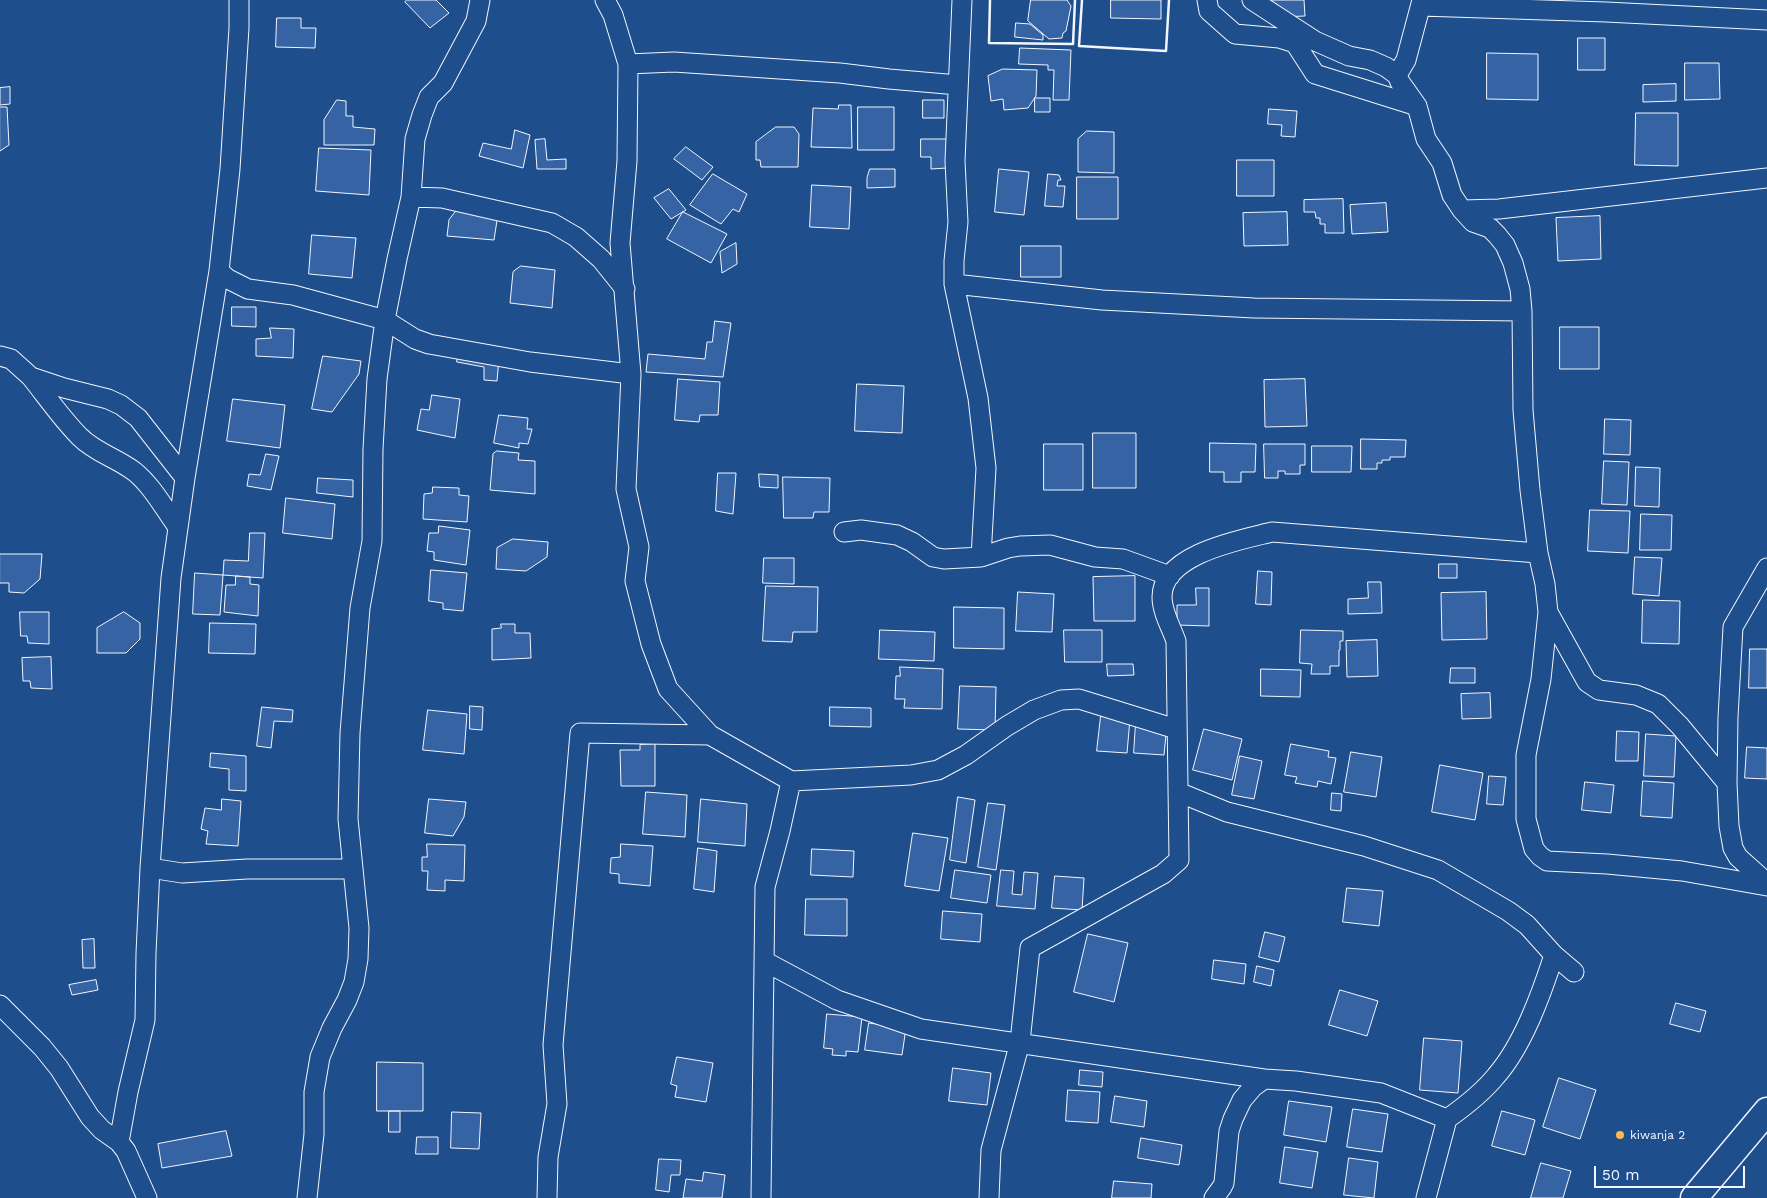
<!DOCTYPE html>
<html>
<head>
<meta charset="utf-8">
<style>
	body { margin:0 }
	#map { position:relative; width:1767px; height:1198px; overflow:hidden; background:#1f4e8c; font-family:"Work Sans",sans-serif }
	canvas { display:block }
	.scale { position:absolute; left:1594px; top:1166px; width:151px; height:22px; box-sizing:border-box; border:2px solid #f2f6ff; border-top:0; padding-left:6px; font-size:15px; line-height:18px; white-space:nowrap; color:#f2f6ff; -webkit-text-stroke:4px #1f4e8c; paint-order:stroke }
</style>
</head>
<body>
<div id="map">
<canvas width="1767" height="1198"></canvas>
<div class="scale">50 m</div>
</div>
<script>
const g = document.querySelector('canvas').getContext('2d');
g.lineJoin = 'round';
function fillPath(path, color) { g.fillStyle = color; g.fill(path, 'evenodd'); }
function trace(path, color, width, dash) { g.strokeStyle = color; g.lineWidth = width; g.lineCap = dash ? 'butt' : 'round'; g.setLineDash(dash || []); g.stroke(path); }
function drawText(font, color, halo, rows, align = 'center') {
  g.font = font + ' "Work Sans",sans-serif'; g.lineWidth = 4; g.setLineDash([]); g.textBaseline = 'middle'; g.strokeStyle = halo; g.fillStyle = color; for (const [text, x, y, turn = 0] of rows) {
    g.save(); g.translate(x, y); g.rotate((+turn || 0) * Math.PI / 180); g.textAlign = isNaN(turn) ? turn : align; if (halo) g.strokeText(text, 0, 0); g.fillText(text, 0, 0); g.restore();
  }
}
const building = new Path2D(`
	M407,0h29l13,13 -19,15 -25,-26z
	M1031,0h36l4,6 -5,25 -3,2 -1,5 -13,1 -21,-18z
	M1111,0h50v19l-50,-1z
	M1271,0h33l1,16 -26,1 -1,-12 -7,-3z
	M277,18h24v10h15l-1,20 -39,-1z
	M1016,23l14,1 13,11v5l-28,-3z
	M1578,38h27v32h-27z
	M1020,48l51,2 -2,50h-16l1,-30h-6v-5l-29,-1z
	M1487,53l51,1v46l-51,-1z
	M1685,63h34l1,36 -35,1z
	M1003,69l34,1 -1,26 -8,12 -24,2 -1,-11 -12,2 -3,-25z
	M1676,84v17l-33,1v-17z
	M10,87v17l-10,1v-17z
	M1035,98h15v14h-15z
	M337,100l9,1v15h7v11l22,2 -1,16h-50v-25z
	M923,100h21v18h-21z
	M839,105h12l1,43 -41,-1 2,-39 25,1z
	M0,107h7l2,38 -9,6z
	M858,107h36v43h-36z
	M1269,109l28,2 -2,26 -14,-1 1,-11 -14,-1z
	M1636,113h42v53l-43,-1z
	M776,127h18l5,7 -1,33h-37l-1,-7h-4v-18z
	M515,130l15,5 -7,33 -44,-12 4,-13 28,6z
	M1087,131l27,1v41l-36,-1v-33z
	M545,139l2,21 19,-1v10h-29l-2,-29z
	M921,139h26v29l-16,1v-12h-10z
	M686,147l27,20 -11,13 -28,-21z
	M319,148l52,2 -2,45 -53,-4z
	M1237,160h37v36h-37z
	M870,169h25v18l-28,1v-10z
	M999,169l30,3 -5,43 -29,-3z
	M713,174l34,20 -8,18 -6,-3 -12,15 -31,-19z
	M1048,174l11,1 2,5h-3l-1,6h8l-2,21 -18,-1z
	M1077,177h41v42h-41z
	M812,185l39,2 -2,42 -39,-2z
	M669,189l17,21 -15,9 -17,-21z
	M1343,199l1,34h-19v-9h-5v-6h-4l-1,-6h-11v-12z
	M1386,203l2,29 -36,2 -2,-29z
	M460,206l38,8 -4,26 -47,-4 2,-16z
	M683,212l44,22 -16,29 -44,-24z
	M1287,212l1,33 -44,1 -1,-33z
	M1600,216l1,43 -43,2 -2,-43z
	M312,235l44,3 -4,40 -43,-4z
	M736,243l1,21 -15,9 -2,-21z
	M1021,246h40v31h-40z
	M521,266l34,4 -3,38 -42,-5 3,-31z
	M232,307h24v20l-24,-1z
	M715,321l16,2 -8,54 -77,-5 2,-18 57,5 2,-17h5z
	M1560,327h39v42h-39z
	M270,328l24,1 -1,29 -37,-2v-17l15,-1z
	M458,352l41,7 -2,22 -13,-1v-13l-27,-5z
	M323,356l38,5 -2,13 -27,38 -20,-3z
	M678,379l42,3 -2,33h-18l-1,7 -24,-2z
	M1305,379l2,47 -42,1 -1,-47z
	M857,384l47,2 -2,47 -47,-2z
	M432,395l28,4 -5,39 -38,-8 4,-21 8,1z
	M233,399l52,6 -5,43 -53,-7z
	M499,415l29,3 -1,11h5l-4,15 -9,-1v5l-25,-5z
	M1605,419l26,1 -1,35 -26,-1z
	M1093,433h43v55h-43z
	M1361,439l45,1 -1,17h-15v3h-8v3h-5v6h-16z
	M1210,443l46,1 -1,28h-14v10h-17v-10h-14z
	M1044,444h39v46h-39z
	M1264,444h41v21h-5v9h-15v-3h-7v7h-13z
	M1312,446h40l-1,26h-39z
	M497,451l22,2 -1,7 17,1v33l-45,-4 3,-36z
	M266,454l13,2 -8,34 -24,-4 2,-12 11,1z
	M1604,461l25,1 -2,43 -25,-1z
	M1636,467l24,1 -1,39 -24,-1z
	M718,473h18l-3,41 -17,-3z
	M759,474l19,1v13l-18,-1z
	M783,477l47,1 -1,34h-15l-1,6h-29z
	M318,478l35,2v17l-36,-4z
	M433,487l26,1v7l10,1 -2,26 -44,-3 1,-25 8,-1z
	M286,498l49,6 -3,35 -49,-6z
	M1590,510l40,1 -2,42 -40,-2z
	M1641,514l31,1 -1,35h-31z
	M439,526l31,4 -4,35 -32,-5v-8l-7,-1 2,-18h9z
	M250,533h15l-2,45 -40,-3 1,-15 24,1z
	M513,539l35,3 -1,15 -21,14 -30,-2 1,-21z
	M0,554h42l-2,25 -16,14 -15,-1v-9h-9z
	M1635,557l27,1 -3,38 -26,-2z
	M764,558h30v26l-31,-1z
	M1439,564h18v14h-18z
	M431,570l36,3 -4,38 -20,-2v-6l-14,-2z
	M1258,571l14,1 -1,33 -15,-1z
	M195,573l28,2 -3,40 -27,-1z
	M236,576l14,1v7l9,1 -1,31 -34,-4 2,-27h9z
	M1135,576v45h-41l-1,-44z
	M1368,582h13l1,31 -34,1v-15l20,-1z
	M766,586l52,1 -1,45h-24l-1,10 -29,-1z
	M1196,588h13v38l-32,-1v-20h19z
	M1018,592l36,2 -2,38 -36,-1z
	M1486,592l1,47 -45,1 -1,-47z
	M1643,600l37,1 -1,43 -37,-1z
	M954,607l50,1v41l-50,-1z
	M20,612h29v32l-21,-1 -1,-7h-6z
	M124,612l16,11v16l-14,14h-29v-25z
	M210,623l46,1 -1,30 -46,-1z
	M501,624h14v9h15l1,25 -39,2v-31l9,-1z
	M880,630l55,2 -1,29 -55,-2z
	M1064,630h38v32h-37z
	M1301,630l42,1v10h-3v9h-1v16h-9v8h-19l1,-10 -12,-1z
	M1377,640l1,36 -31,1 -1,-36z
	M1750,649h17v39h-18z
	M51,657l1,32 -21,-1 -1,-7h-7l-1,-23z
	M1107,664h26l1,11 -26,1z
	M900,667l43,2 -1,40 -38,-1 1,-9h-10l1,-23h4z
	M1451,668h24v15h-25z
	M1261,669l40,1 -1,27 -39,-1z
	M960,686l36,1 -1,43 -37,-1z
	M1490,693l1,25 -29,1 -1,-25z
	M470,706l13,1 -1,23 -12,-1z
	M262,707l31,3 -1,12 -18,-1 -3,27 -14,-2z
	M830,707l41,1v19l-41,-1z
	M428,710l39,4 -3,40 -41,-4z
	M1101,716l29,3 -3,34 -30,-2z
	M1136,722l31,2 -3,31 -30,-2z
	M1204,729l38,10 -10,41 -39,-10z
	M1617,731l22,1 -1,29h-22z
	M1646,734l30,2 -2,41 -30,-1z
	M655,744v42h-34l-1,-36h20v-5z
	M1291,744l38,7 -1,6 8,1 -5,26 -13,-3 -1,6 -22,-4 2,-6 -12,-2z
	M1747,747l20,1v31l-22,-1z
	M1351,752l31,5 -6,40 -32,-5z
	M211,753l35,3v35l-17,-1v-21l-19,-2z
	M1240,756l22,5 -8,38 -22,-4z
	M1440,765l43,8 -8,47 -43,-8z
	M1489,776l17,1 -3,28 -16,-1z
	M1643,781l31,2 -2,35 -31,-2z
	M1585,782l29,3 -3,28 -29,-3z
	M646,792l41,3 -2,42 -42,-3z
	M1332,793l10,1 -1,17 -10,-1z
	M958,797l17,3 -9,63 -16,-3z
	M222,799l19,2 -3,45 -32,-2 2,-13 -7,-2 4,-21 16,2z
	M429,799l37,3 -2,15 -11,19 -28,-3z
	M701,799l46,5 -2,42 -47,-4z
	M988,803l17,2 -9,65 -18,-3z
	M913,833l35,5 -9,53 -34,-5z
	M427,844l38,1 -1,36 -19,-1v11l-18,-1 1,-19h-6v-14h5z
	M621,844l32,2 -3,40 -31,-3v-9l-9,-1 1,-15 9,-1z
	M698,848l19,3 -3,41 -20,-3z
	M812,849l42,2 -1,26 -42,-2z
	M955,870l36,5 -4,28 -36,-5z
	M1001,870l13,1 -2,23 10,1 2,-23 14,1 -3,36 -38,-3z
	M1055,876l29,2 -2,32 -30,-2z
	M1347,888l36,3 -4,35 -36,-4z
	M806,899h41v37l-42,-1z
	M943,911l39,3 -2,28 -39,-3z
	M1265,932l20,5 -6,25 -20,-5z
	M1088,934l40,9 -14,59 -40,-10z
	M94,939l1,29h-12l-1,-28z
	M1214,960l32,4 -2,20 -32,-5z
	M1257,966l17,4 -3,16 -17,-4z
	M96,980l2,10 -26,5 -3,-10z
	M1340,990l38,11 -11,35 -38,-11z
	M1676,1003l30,8 -6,21 -30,-8z
	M827,1014l35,3 -4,35 -12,-1v5l-14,-1 1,-6 -9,-1z
	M869,1023l37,5 -4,27 -37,-5z
	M1424,1038l38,3 -4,52 -38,-3z
	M677,1057l36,6 -7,39 -31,-5 2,-11 -6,-2z
	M377,1062l46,1v48h-46z
	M953,1068l38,5 -4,32 -38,-4z
	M1080,1070l23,2 -1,15 -23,-2z
	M1559,1078l37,12 -16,49 -37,-12z
	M1068,1090l32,2 -2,31 -32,-2z
	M1115,1096l32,5 -3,26 -33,-5z
	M1289,1101l43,6 -6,35 -42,-7z
	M1353,1109l35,5 -6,38 -35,-5z
	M389,1111h11v21h-11z
	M1502,1111l33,9 -10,35 -33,-9z
	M452,1112l29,1 -2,36 -28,-1z
	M226,1131l6,25 -70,12 -4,-24z
	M417,1137h21v17h-22z
	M1141,1138l41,7 -3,20 -41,-7z
	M1285,1147l33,5 -6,36 -32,-5z
	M1349,1158l29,4 -4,36 -30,-3z
	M659,1159l22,1 -1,15h-9l-2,17 -13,-2z
	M1541,1163l30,8 -8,27h-32z
	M704,1172l21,3 -3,23h-39l3,-19 16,2z
	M1114,1181l38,3 -1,14h-39z`);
fillPath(building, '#3563a3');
trace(building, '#f2f6ff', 1);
const street = new Path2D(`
	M605,0l8,15 15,49 -1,97 -7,82 11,131 -5,115 13,58 -4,34 16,63 17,45 42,46 81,46 120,-6 27,-5 28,-15 41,-29 27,-16 27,-10 18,-1 97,30
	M962,0l-7,161 3,61 -4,39v23l24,114 8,70 -5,89
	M1207,0l2,11 26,23 44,4 16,5 20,31 102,32
	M1252,0l63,41 34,15 21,4 16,7 11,8 3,7 17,24 9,33 16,24 10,32 10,15 11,12 17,6 7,7 8,10 8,18 7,26 2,22 1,99 7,80 8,63 7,31 3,28 -7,67 -15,76v64l8,30 6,7 7,5 60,3 75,7 85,15
	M1421,6l185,6 161,8
	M628,64l46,-2 166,11 49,6 69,6
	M1397,75l9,-15 16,-60
	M411,197l31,1 110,25 24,14 25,22 24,30
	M1462,210l37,-1 268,-31
	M219,271l9,8 20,10 45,6 92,25 30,19 14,5 101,18 101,12
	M954,284l148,16 152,8 268,3
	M0,356l11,3 20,18 33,11 44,11 13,6 17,13 47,60
	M31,377c16,20 31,42 49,60 16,16 37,21 55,35 17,14 29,36 42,54
	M844,532l17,-2 36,5 15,7 21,15 11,2 37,-2 27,-9 12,-2 30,-1 45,12 28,2 47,17
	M1767,568l-34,59 -5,90 -1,66 2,43 4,22 5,9 29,26
	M1548,612l39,70 12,8 37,5 22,9 22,22 47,57
	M1178,792l49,20 137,34 74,24 70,41 19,14 27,30 20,17
	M150,868l32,5 65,-4h105
	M764,961l73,39 84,29 343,50
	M0,1005l42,42 17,21 31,49 12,13 17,12 7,9 21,47
	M1447,1119c17,-12 36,-27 49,-43 27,-31 45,-81 58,-121
	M119,1142l9,-50 17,-72 1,-67 4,-85 21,-290 14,-100 34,-207 11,-102 9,-141v-28
	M307,1198l7,-64v-42l6,-35 12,-29 15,-28 7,-18 4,-23 1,-31 -11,-109 2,-86 10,-125 12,-67 1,-92 4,-70 8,-59 12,-61 14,-62 4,-58 7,-24 7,-18 14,-14 33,-62 4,-21
	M547,1198l1,-41 9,-53 -4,-59 27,-312 130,2
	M761,1198l4,-311 15,-56 11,-50
	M989,1198l2,-48 29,-108 10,-94 133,-74 16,-14 -3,-219c-5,-14 -14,-29 -14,-44 0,-43 78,-57 110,-65l266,21
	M1214,1198l8,-11 2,-4 5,-52 4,-12 9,-19 11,-13 11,-8 32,2 85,12 66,26 -21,79`);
const secondary = new Path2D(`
	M1694,1198l73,-87`);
trace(street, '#f2f6ff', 21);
trace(secondary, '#f2f6ff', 29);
trace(street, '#1f4e8c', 19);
trace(secondary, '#1f4e8c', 26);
trace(new Path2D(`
	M990,0l-1,43 84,1 2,-44
	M1082,0l-3,46 87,5 3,-51`), '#f2f6ff', 2.5);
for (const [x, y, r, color] of [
	[1620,1135,5,"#ffb74d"]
]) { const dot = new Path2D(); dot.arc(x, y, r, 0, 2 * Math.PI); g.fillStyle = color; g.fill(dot); trace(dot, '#1f4e8c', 2); }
drawText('12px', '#f2f6ff', '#1f4e8c', [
	["kiwanja 2",1630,1135]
], 'left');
</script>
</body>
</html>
